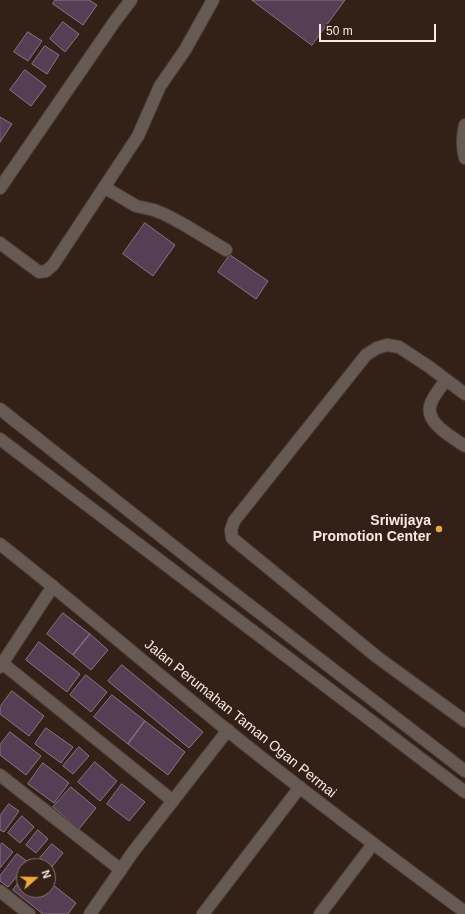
<!DOCTYPE html>
<html>
<head>
<meta charset="utf-8">
<style>
	body { margin:0 }
	#map { position:relative; width:465px; height:914px; overflow:hidden; background:#332118; font-family:Arial,sans-serif }
	canvas { display:block }
	.north { position:absolute; left:16px; top:858px; width:40px; height:40px; box-sizing:border-box; background:#332118; border:1px solid #81716a; border-radius:50%; rotate:70deg; font-size:11px; font-weight:700; line-height:16px; text-align:center; color:#f7eae4 }
	.north::after { content:''; display:block; margin:auto; width:14px; height:18px; background:#eda83b; clip-path:polygon(50% 0,100% 100%,50% 72%,0 100%) }
	.scale { position:absolute; left:319px; top:24px; width:117px; height:18px; box-sizing:border-box; border:2px solid #f7eae4; border-top:0; padding-left:5px; font-size:12px; line-height:14px; white-space:nowrap; color:#f7eae4; -webkit-text-stroke:3px #332118; paint-order:stroke }
</style>
</head>
<body>
<div id="map">
<canvas width="465" height="914"></canvas>
<div class="north">N</div>
<div class="scale">50 m</div>
</div>
<script>
const g = document.querySelector('canvas').getContext('2d');
g.lineJoin = 'round';
function fillPath(path, color) { g.fillStyle = color; g.fill(path, 'evenodd'); }
function trace(path, color, width, dash) { g.strokeStyle = color; g.lineWidth = width; g.lineCap = dash ? 'butt' : 'round'; g.setLineDash(dash || []); g.stroke(path); }
function drawText(font, color, halo, rows, align = 'center') {
  g.font = font + ' Arial,sans-serif'; g.lineWidth = 4; g.setLineDash([]); g.textBaseline = 'middle'; g.strokeStyle = halo; g.fillStyle = color; for (const [text, x, y, turn = 0] of rows) {
    g.save(); g.translate(x, y); g.rotate((+turn || 0) * Math.PI / 180); g.textAlign = isNaN(turn) ? turn : align; if (halo) g.strokeText(text, 0, 0); g.fillText(text, 0, 0); g.restore();
  }
}
const building = new Path2D(`
	M55,0h34l8,5 -14,20 -30,-21z
	M252,0h93l-33,45z
	M63,22l16,12 -14,18 -15,-13z
	M28,32l14,9 -14,20 -14,-9z
	M45,46l14,9 -12,19 -15,-10z
	M25,70l21,16 -15,20 -21,-16z
	M0,117l12,7 -12,18z
	M145,223l30,22 -22,31 -30,-22z
	M230,255l38,26 -12,18 -38,-27z
	M63,613l27,21 -17,21 -26,-21z
	M90,634l18,16 -17,20 -18,-15z
	M39,642l41,32 -13,18 -41,-32z
	M122,665l81,67 -14,16 -81,-67z
	M86,675l21,17 -16,20 -21,-17z
	M12,691l32,25 -15,20 -29,-22v-7z
	M112,695l33,26 -17,23 -34,-27z
	M145,721l40,31 -17,23 -40,-31z
	M46,728l27,19 -12,16 -26,-19z
	M10,732l31,24 -15,19 -26,-20v-10z
	M79,747l10,9 -16,18 -10,-8z
	M95,762l22,19 -17,20 -22,-19z
	M43,763l26,20 -15,20 -26,-19z
	M122,784l23,18 -16,19 -22,-17z
	M71,787l25,21 -17,21 -26,-22z
	M9,804l10,7 -15,21 -4,-2v-14z
	M22,816l12,11 -14,16 -12,-10z
	M38,830l10,9 -12,14 -10,-8z
	M2,843l11,9 -13,16v-23z
	M52,844l11,9 -12,15 -11,-10z
	M17,854l11,8 -3,4h-1v2l-16,19 -8,-6v-5z
	M24,876v14h24v-9l28,22 -8,11h-25l-30,-24z`);
fillPath(building, '#563f55');
trace(building, '#877586', 1);
const minor = new Path2D(`
	M465,125c-3,11 -3,21 0,33
	M104,187l32,19 18,4 10,4 19,10 43,26
	M0,188l115,-167 16,-21
	M0,243l39,29 7,-1 7,-6 85,-129 22,-50 25,-36 28,-50
	M446,380c-5,7 -12,15 -15,23 -8,19 21,34 34,43
	M465,394l-37,-28 -29,-19 -12,-2 -10,3 -11,7 -132,166 -3,9 1,8 145,119 88,64
	M0,409l200,158 265,204
	M0,439l465,353
	M0,544c77,61 151,124 227,186 78,63 158,123 238,182
	M2,663l171,138
	M0,667l53,-81
	M0,775l121,95
	M0,891l29,23
	M90,914l43,-62 95,-122
	M203,914l97,-127
	M320,914l53,-70`);
trace(minor, '#4e3d35', 14);
trace(minor, '#675953', 12);
for (const [x, y, r, color] of [
	[439,529,4,"#eda83b"]
]) { const dot = new Path2D(); dot.arc(x, y, r, 0, 2 * Math.PI); g.fillStyle = color; g.fill(dot); trace(dot, '#332118', 1.5); }
drawText('bold 14px', '#f7eae4', '#332118', [
	["Sriwijaya",431,521],
	["Promotion Center",431,537]
], 'right');
drawText('14px', '#f7eae4', '#332118', [
	["Jalan Perumahan Taman Ogan Permai",240,719,39]
]);
</script>
</body>
</html>
